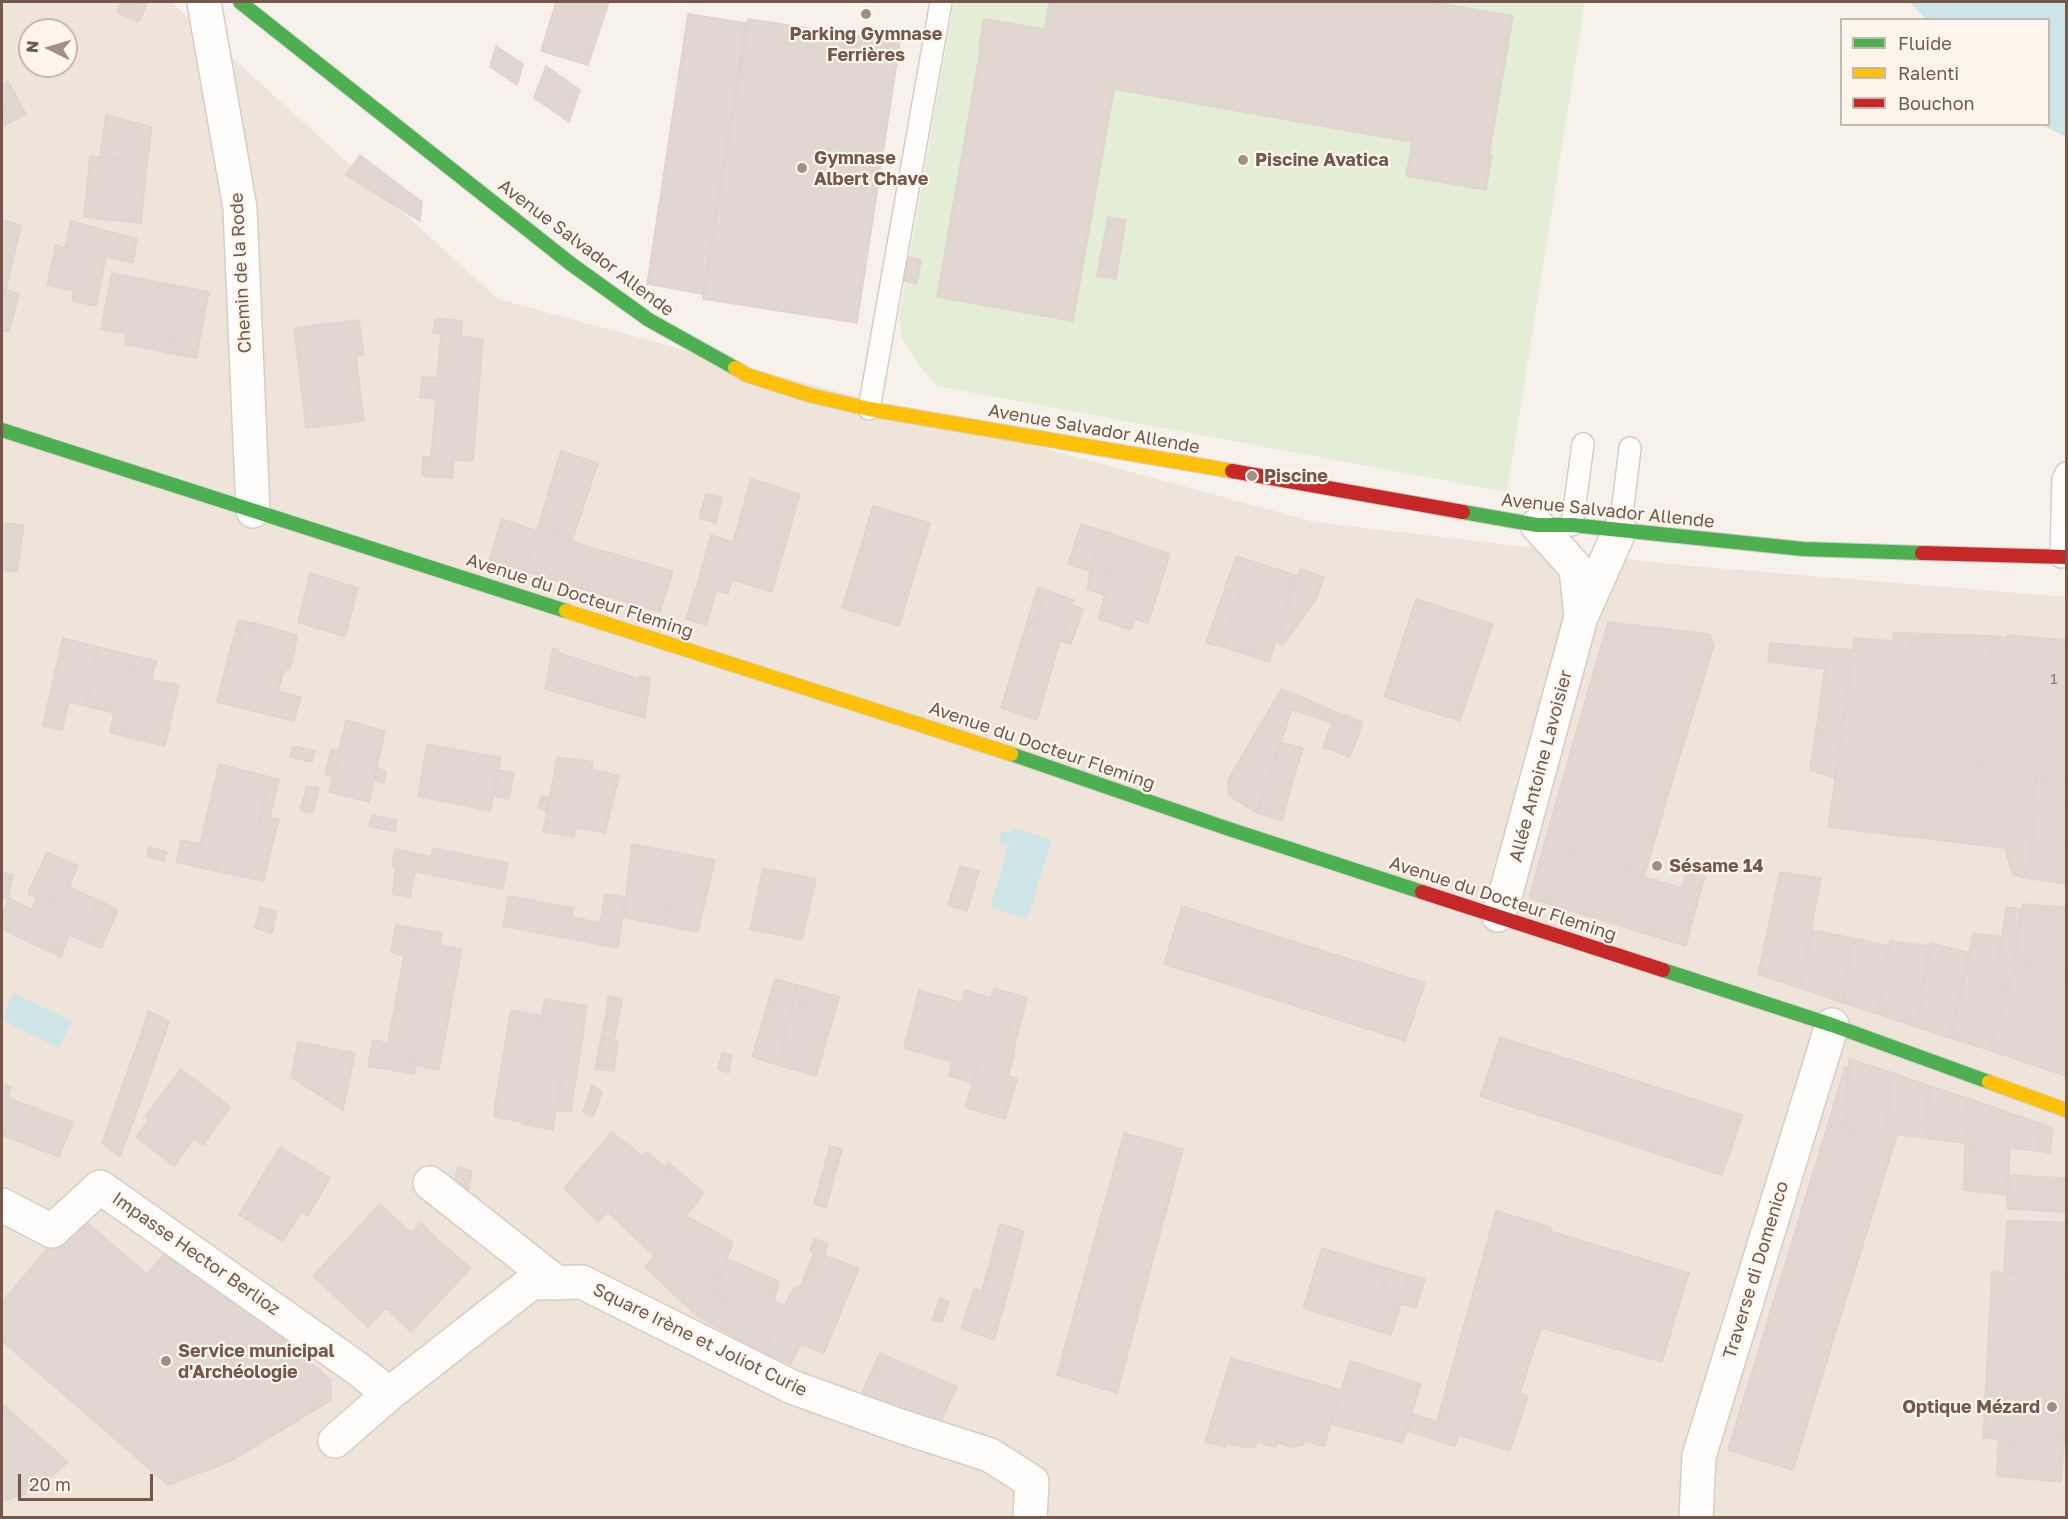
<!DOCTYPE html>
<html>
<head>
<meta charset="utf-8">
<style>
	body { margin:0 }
	#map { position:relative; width:2068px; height:1519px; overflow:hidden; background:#f6f1eb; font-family:"Golos Text",sans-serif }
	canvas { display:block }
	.frame { position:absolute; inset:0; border:3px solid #74584c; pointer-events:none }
	.legend { position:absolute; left:1840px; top:18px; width:210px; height:108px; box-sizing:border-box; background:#fef6ec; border:2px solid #c7b7ac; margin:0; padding:8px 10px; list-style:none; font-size:18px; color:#74584c }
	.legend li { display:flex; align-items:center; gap:12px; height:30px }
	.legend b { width:30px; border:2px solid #c7b7ac }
	.north { position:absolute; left:18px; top:18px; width:60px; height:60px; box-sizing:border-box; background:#fef6ec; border:2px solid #c7b7ac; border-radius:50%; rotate:275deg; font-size:16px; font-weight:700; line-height:24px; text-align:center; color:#74584c }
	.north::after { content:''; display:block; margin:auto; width:21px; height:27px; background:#a28e84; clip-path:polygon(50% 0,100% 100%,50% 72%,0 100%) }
	.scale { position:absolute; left:18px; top:1474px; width:135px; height:27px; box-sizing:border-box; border:3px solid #74584c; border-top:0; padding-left:8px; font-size:18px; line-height:21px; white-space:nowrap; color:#74584c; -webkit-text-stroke:4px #fef6ec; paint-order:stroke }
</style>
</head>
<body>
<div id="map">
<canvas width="2068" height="1519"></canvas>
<div class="frame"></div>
<ul class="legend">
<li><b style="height:8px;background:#4caf50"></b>Fluide</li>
<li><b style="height:8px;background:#ffc107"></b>Ralenti</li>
<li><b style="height:8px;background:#c62828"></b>Bouchon</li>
</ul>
<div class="north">N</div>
<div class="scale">20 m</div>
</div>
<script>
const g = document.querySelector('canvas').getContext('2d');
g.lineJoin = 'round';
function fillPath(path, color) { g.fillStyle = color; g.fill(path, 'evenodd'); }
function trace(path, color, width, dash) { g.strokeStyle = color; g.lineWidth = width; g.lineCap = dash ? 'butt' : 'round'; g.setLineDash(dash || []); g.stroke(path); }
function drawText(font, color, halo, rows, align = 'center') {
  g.font = font + ' "Golos Text",sans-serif'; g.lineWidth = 4.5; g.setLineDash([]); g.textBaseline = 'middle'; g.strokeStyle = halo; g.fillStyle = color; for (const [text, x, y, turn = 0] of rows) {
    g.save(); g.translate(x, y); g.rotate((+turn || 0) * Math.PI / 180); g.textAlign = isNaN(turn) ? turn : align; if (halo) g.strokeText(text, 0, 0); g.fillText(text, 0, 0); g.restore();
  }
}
fillPath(new Path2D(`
	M2,2h169l327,297 816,223 366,43 386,32v920l-2064,1zM30,30h36v36h-36z`), '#efe4d9');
fillPath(new Path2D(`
	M954,2h631l-78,490 -570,-106 -18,-21 -17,-27 -3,-20z`), '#e4edd6');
fillPath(new Path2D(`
	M1909,2h157v135l-24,-12 6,-1v-104l-122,-1z
	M1014,828l38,12 -25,79 -37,-12 19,-61 -10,-4 3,-11 10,2z
	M13,993l59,28 -13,27 -57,-28z`), '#cde5e6');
const building = new Path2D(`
	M121,2l26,1 -8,19 -22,-10z
	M556,2h53l-21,63 -47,-14z
	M1049,2h384l80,14 -24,139h3l-6,35 -80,-14 6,-34 -298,-53 -41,232 -136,-24 44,-251h-2l5,-27 61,10z
	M688,14l58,9 -43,271 -56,-10z
	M748,19l152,23 -43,281 -154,-24z
	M496,46l27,18 -6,21 -27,-18z
	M546,66l34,24 -11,32 -35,-24z
	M8,81l18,33 -15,8 -9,-17v-20z
	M2,105l9,17 -9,6z
	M106,115l46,12 -5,36 -47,-7z
	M360,155l62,47 -2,19 -74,-46z
	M90,156l57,7 -6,60 -57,-6z
	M1108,217l18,3 -10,59 -19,-3z
	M2,220l19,5 -15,65 13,4 -10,38 -7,-1z
	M71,221l66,18 -4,24 -68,-16z
	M56,245l50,12 -10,49 -24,-5 2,-10 -27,-6z
	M908,257l13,3 -4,24 -13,-3z
	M112,273l97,19 -8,42 -24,-4 -3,12 -73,-13z
	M435,319h8l-2,15 -8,-1z
	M443,319l20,2 -2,16 -20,-3z
	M359,320l5,35 -8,1 8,65 -58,7 -12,-100z
	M177,330l24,4 -5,24 -23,-4z
	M126,334l48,8 -1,12 -48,-10z
	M441,334l42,5 -10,122 -19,-1 -2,18 -23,-1 7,-78 -16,-1 2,-21 15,1z
	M561,451l37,12 -6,18 -37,-11z
	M423,456l7,1 -1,20 -7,-2z
	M555,470l37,11 -20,60 -35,-10z
	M751,479l49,15 -28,98 -40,-12 -4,14 -31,-9 14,-50 22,7z
	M706,494l16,3 -6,26 -17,-5z
	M873,506l57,17 -31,103 -57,-18z
	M502,519l35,12 -13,40 -35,-10z
	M2,523l22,2 -7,47 -15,-2z
	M1081,524l23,7 -14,40 -22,-7z
	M537,531l97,29 -12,41 -98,-30z
	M1104,531l66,23 -22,69 -13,-4 -4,11 -33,-11 12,-42 -20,-6z
	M1236,556l62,20 -4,11 -60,-25z
	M634,560l39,11 -13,41 -38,-11z
	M1234,562l60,25 -25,75 -46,-15 17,-54 -15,-5z
	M1300,569l24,8 -3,8 -23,-9z
	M1090,571l20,6 -6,18 -17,-6z
	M310,573l48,15 -13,49 -47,-15z
	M1298,576l23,9 -4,13 -23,-11z
	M697,585l19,5 -5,19 -20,-6z
	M1038,587l7,3 -10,32 -7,-3z
	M1294,587l23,11 -34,47 -8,-4z
	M1225,588l15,5 -17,54 -17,-4z
	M1045,590l29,10 -9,24 -27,-10z
	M1416,599l77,25 -33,97 -76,-24z
	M691,603l20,6 -5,16 -20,-6z
	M1072,605l11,4 -9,27 -11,-4z
	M1038,614l27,10 -2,8 -28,-10z
	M1028,619l46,17 -3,8 -11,-3 -23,79 -36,-12z
	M239,620l23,5 -3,10 -17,-5 -6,26 -7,-2z
	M1608,622l101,12 5,11 -46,150 -100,-34z
	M262,625l35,10 -1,8 -37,-8z
	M242,630l54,13 -6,27h-6l-6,21 23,6 -7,24 -77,-19 12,-48 7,2z
	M1894,633h16l-1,20 -56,-3 1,-12 39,3z
	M1910,633l82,3v5l-36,-2 -2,17 -45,-3z
	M2007,635l59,5v138l-227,-26 14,-102 137,8 2,-22 15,2z
	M63,638l35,9 -12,59 -37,-9z
	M1956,639l36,2 -2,17 -36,-2z
	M1770,643l58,5 -3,21 -57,-7z
	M98,647l28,7 -1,8 29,7 -2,11 27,5 -14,61 -55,-13 4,-20 -28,-7z
	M553,648l6,2v3l80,26 1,-3 10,2 -5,40 -100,-29z
	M1828,648l25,2 -7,50 -25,-4z
	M126,654l31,7 -3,8 -29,-7z
	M1282,689l54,23 -4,11 -59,-20z
	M1821,696l25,4 -11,78 -25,-8z
	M49,697l20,5 -7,28 -19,-4z
	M1273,703l19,6 -35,104 -28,-18 -1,-15z
	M1336,712l27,10 -13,35 -27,-10z
	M346,720l39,11 -16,71 -40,-10z
	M1282,743l21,5 -11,35 -22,-6z
	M427,744l74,14 -11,53 -72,-15z
	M293,746l22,5 -3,11 -22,-5z
	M331,749l8,2 -6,25 -8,-1z
	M1839,752l197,23 -4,72 -7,31 -13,-4 -7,-26 -177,-21z
	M557,757l36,5 -2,7 28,7 -14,57 -60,-11z
	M1568,761l100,34 -24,82 -101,-29z
	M219,764l51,13 -12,50 18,3 -8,32 -47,-10 -6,19 -39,-9 5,-22 19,4z
	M377,768l9,3 -2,12 -10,-2z
	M498,770l16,3 -5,26 -16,-3z
	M2036,775l30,3v25l-32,-3z
	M270,777l9,2 -9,38 -10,-2z
	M1270,777l22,6 -10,38 -25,-8z
	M307,786l12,2 -6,25 -13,-3z
	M541,796l9,1 -3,14 -9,-3z
	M2034,800l32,3v39l-34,5z
	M260,815l19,4 -3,11 -18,-3z
	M372,815l25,5 -2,12 -26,-6z
	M545,822l31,6 -2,9 -31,-5z
	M2066,842v42l-41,-6 7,-31z
	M632,844l83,16 -14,59 -58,-12 -2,14 -18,-4z
	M149,847l18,5 -3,9 -17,-4z
	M433,848l75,15 -5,26 -111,-22 3,-18 36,8z
	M1543,848l157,45 -14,53 -157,-48z
	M47,852l31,14 -9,21 29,13 -4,9 21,9 -6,12 -81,-36z
	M221,852l47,10 -4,19 -49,-10z
	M960,866l19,5 -12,40 -19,-6z
	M396,868l19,4 -5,25 -18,-3z
	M763,868l53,11 -14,61 -52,-11z
	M1687,872l18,4 -5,17 -19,-5z
	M1780,872l41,6 -21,110 -42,-14z
	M2,873l11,2 -5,23 -6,-2z
	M605,894l20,3 -2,20 -21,-3z
	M508,896l66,12 -2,9 28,6 2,-9 21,3 -5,31 -115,-22z
	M8,898l23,12 -13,27 -16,-9v-11z
	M37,898l72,32 -8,18 -32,-13 -8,22 -43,-20z
	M98,900l20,10 -3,8 -21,-9z
	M2023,904l43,3v69l-51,-19z
	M1182,906l243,77 -20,58 -241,-77z
	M260,907l17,4 -5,22 -17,-5z
	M643,907l58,12 -3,13 -57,-11z
	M2006,907l15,2 -6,48 12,5 -3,8 -25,-9z
	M396,925l35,6 -1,12 32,6 -12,61 -54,-11 8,-43 -13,-4z
	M1812,930l40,8 -9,65 -43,-15z
	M431,931l11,2 -2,11 -10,-1z
	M1973,933l28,4 -2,24 16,6 -26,83 -39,-12z
	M1852,938l37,8 -11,68 -35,-11z
	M1890,941l39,5 -12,81 -39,-13z
	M1930,943l40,10 -20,85 -33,-11z
	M2027,962l39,14v100l-77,-26 26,-83 9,3z
	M775,979l22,6 -19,80 -26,-8z
	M797,985l8,2 -7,22 35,10 -17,57 -38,-11z
	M805,987l34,10 -6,22 -35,-10z
	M994,988l33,10 -14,54 -10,-3 8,-30 -17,-6 4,-13 -7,-2z
	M919,990l43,13 3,-13 26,8 7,2 -4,13 17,6 -8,30 12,3 -7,24 9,3 -12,40 -40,-12 12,-38 -73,-21z
	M608,996l14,3 -2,12 -13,-2z
	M396,999l54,11 -11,60 -34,-7 -1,9 -36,-6 5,-26 15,3z
	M545,999l42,7 -6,42 -19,-3 4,-24 -24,-5z
	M607,1009l13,2 -6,30 -13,-3z
	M511,1010l55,11 -4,24 19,3 -5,30 -15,-1 -8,53 -31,-6 2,-14 -29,-6z
	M148,1011l21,10 -6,19 -21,-9z
	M142,1031l21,9 -43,117 -18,-14z
	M1500,1037l243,78 -21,60 -242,-79z
	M601,1038l17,4 -4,29 -19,-2z
	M298,1042l57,11 -12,57 -52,-33z
	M722,1053l10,2 -3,18 -11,-4z
	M1849,1059l41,13 -3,61 -42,-7z
	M405,1063l11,2 -2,9 -10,-2z
	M952,1063l25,6 -5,14 -23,-7z
	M1845,1067l3,1 -3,58 -17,-2z
	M181,1069l41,31 -48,66 -38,-29 13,-17 -4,-3z
	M1890,1072l39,14 -4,52 -38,-5z
	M561,1077l15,1 -5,34 -15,-2z
	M2,1083l9,4 -3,11 65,24 -14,35 -57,-22z
	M592,1085l10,7 -9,25 -10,-5z
	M1929,1086l38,12 -2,45 -40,-5z
	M1967,1098l43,15v35l-45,-5z
	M222,1100l8,7 -27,38 -8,-6z
	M495,1104l29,6 -2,12 -28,-5z
	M2010,1113l30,10 -1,28 -29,-3z
	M2040,1123l13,6 -3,24 -11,-2z
	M1828,1124l69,11 -104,335 -65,-20z
	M612,1132l31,24 3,-4 20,15 -8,11 36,28 -40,50 -46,-44 -10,10 -34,-34z
	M1124,1133l59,16 -66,244 -60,-18z
	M1965,1143l45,5 -2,47 -44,-5z
	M830,1146l12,3 -16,59 -12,-4z
	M280,1147l50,31 -22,38 -7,-4 -18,29 -44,-26z
	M669,1163l35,30 -10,13 -36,-28z
	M458,1167l14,4 -4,19 -13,-9z
	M2008,1175l58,3v34l-59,-3z
	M380,1204l51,47 8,-10 32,27 -60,64 -25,-24 -18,19 -55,-51z
	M1496,1211l55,16 -1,4 139,42 -27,89 -121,-34 -21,65 8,3 -18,55 -75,-23z
	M77,1214l70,60 20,-23 47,40 6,-7 111,96v20l-100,61 -63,24 -166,-144v-39z
	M686,1216l47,26 -18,49 -18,25 -52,-49z
	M2007,1221l59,1v55l-62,-5z
	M421,1223l18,18 -8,10 -20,-19z
	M1000,1224l24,7 -18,68 -24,-8z
	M814,1239l14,4 -3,12 -15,-5z
	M1322,1248l68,21 -10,27 21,8 -10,31 -88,-27z
	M814,1252l45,16 -35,85 -23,-9 -10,20 -27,-11 12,-33 18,-32 7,-3z
	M727,1259l52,22 -5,21 11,3 -9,15 -61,-29z
	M1390,1269l20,6 -9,29 -21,-8z
	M1992,1272l74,5v104l-2,62 -81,-5z
	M1410,1275l15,4 -9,29 -15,-4z
	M974,1289l32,10 -12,41 -33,-12z
	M715,1291l61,29 -12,33 -67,-37z
	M940,1298l9,4 -7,20 -10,-2z
	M880,1353l77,34 -18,38 -77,-33z
	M1231,1358l110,32 -17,56 -20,-5 -1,4 -12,2 -13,-4 -3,4 -18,-5 -2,5h-12l-16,-3 -2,3 -20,-5z
	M1350,1361l71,23 -18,59 -72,-19z
	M2,1404l66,58 -27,24 -18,9 -21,6z
	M1412,1414l24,7 -1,7 24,7 -4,11 -48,-15z
	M1998,1439l66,4 -3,39 -64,-6z`);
fillPath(building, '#e1d7d0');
trace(building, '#dfd4cd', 1.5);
const lane = new Path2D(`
	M869,409l72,-407
	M1572,525l11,-81
	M1620,530l10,-82
	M2061,557l2,-78 3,-6`);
const street = new Path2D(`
	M204,2l36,206 13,303
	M1582,615l38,-85
	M1498,915l9,-26 74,-272 -5,-49 -39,-43
	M430,1183l127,100
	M2,1205l50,26 48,-44 258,182 31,25
	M335,1441l54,-47 142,-111 51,-1 210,105 108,39 90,29 42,27 -2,36
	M1696,1518l3,-62 133,-431`);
const fast = new Path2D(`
	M240,2l331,262 78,56 86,48
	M2,430l564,181
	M1463,512l74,13h35l231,24 119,4
	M1011,754l218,75 193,63
	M1663,970l169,55 157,57`);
const slow = new Path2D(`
	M735,368l12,7 62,20 60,14 363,62
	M566,611l445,143
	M1989,1082l77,28`);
const jam = new Path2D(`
	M1232,471l231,41
	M1922,553l144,4
	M1422,892l241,78`);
trace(lane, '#d5cec8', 24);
trace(street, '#d5cec8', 36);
trace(fast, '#d5cec8', 16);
trace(slow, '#d5cec8', 16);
trace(jam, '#d5cec8', 16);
trace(lane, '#fefdfc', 21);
trace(street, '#fefdfc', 33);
trace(fast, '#4caf50', 14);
trace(slow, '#ffc107', 14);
trace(jam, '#c62828', 14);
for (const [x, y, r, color] of [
	[866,14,6,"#a28e84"],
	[1243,160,6,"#a28e84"],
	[802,168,6,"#a28e84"],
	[1252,476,6,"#a28e84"],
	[1657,866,6,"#a28e84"],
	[166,1361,6,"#a28e84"],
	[2052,1407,6,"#a28e84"]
]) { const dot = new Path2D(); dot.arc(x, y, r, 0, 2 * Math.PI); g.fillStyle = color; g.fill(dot); trace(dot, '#fef6ec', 2); }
drawText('15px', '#927a70', null, [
	["1",2054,679]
]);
drawText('bold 18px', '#74584c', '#fef6ec', [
	["Parking Gymnase",866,34,"center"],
	["Ferrières",866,55,"center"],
	["Gymnase",814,158],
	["Albert Chave",814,179],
	["Piscine Avatica",1255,160],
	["Piscine",1264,476],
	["Sésame 14",1669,866],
	["Service municipal",178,1351],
	["d'Archéologie",178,1372],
	["Optique Mézard",2040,1407,"right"]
], 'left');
drawText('18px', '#74584c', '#fef6ec', [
	["Avenue Salvador Allende",586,248,37],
	["Chemin de la Rode",241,273,-93],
	["Avenue Salvador Allende",1094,429,10],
	["Avenue Salvador Allende",1608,511,6],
	["Avenue du Docteur Fleming",580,596,18],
	["Avenue du Docteur Fleming",1042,746,19],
	["Allée Antoine Lavoisier",1541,766,-75],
	["Avenue du Docteur Fleming",1503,899,18],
	["Impasse Hector Berlioz",196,1254,35],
	["Traverse di Domenico",1756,1270,-73],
	["Square Irène et Joliot Curie",700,1340,26]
]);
</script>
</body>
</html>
